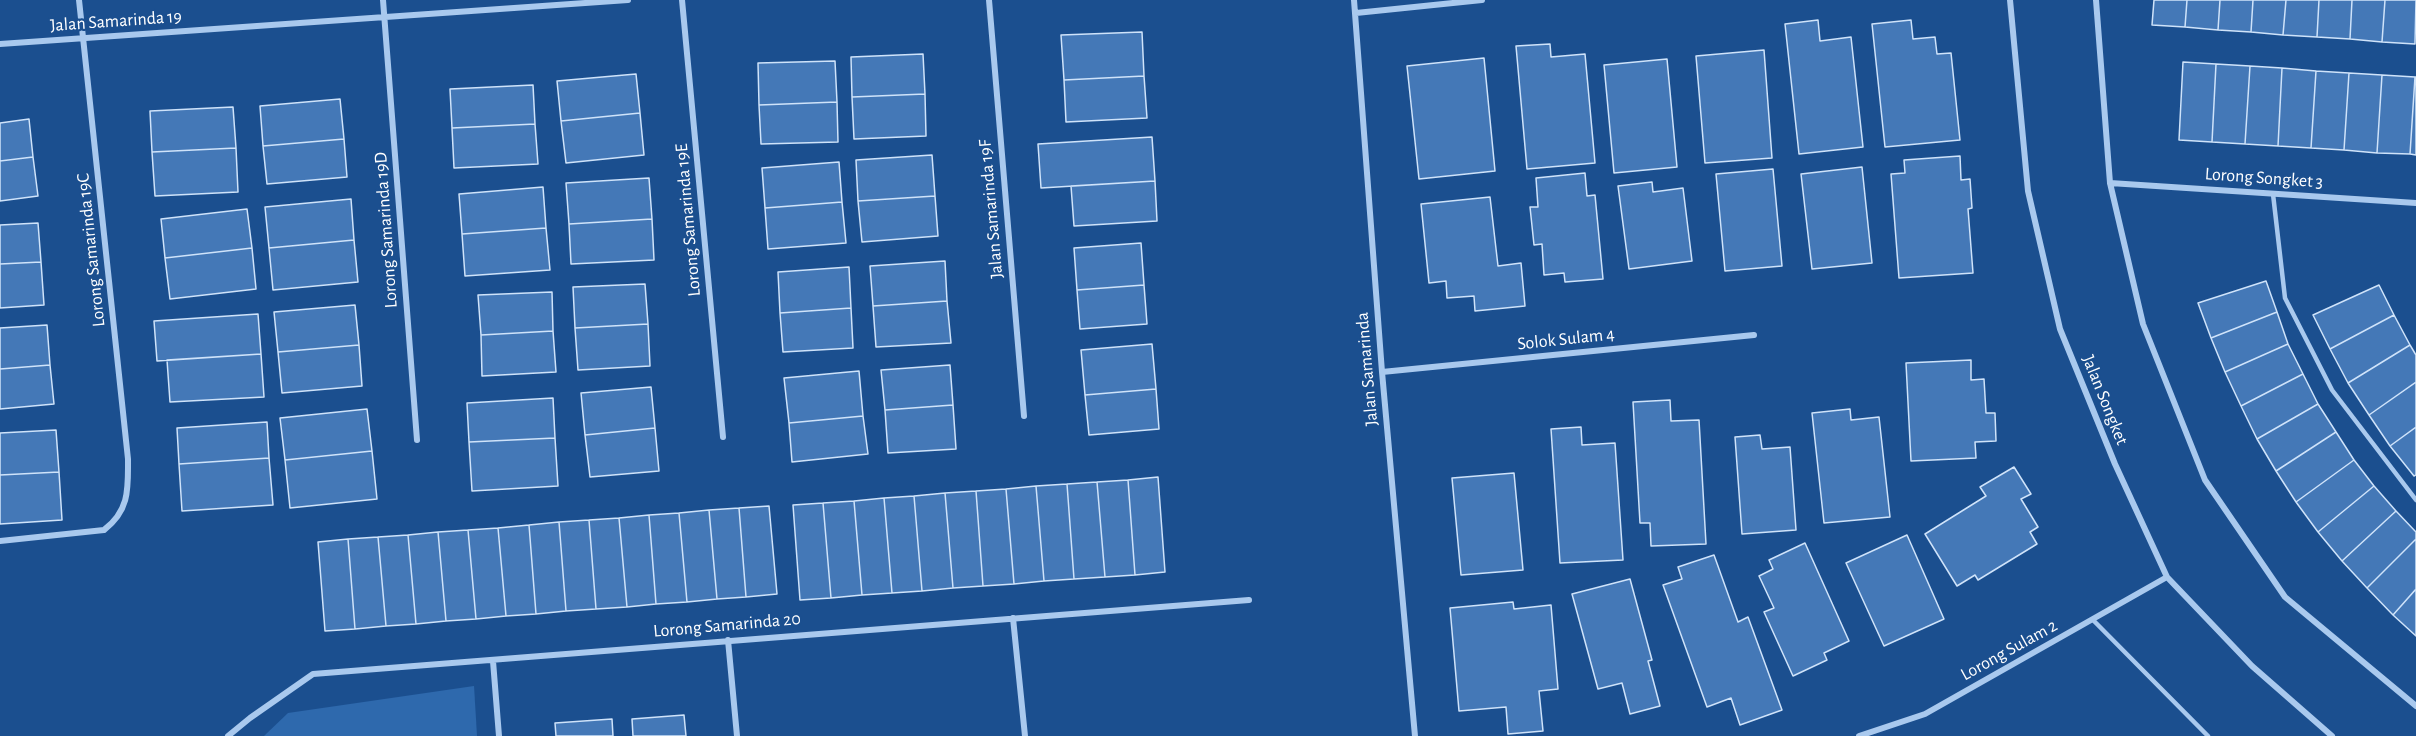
<!DOCTYPE html>
<html>
<head>
<meta charset="utf-8">
<style>
	body { margin:0 }
	canvas { display:block; background:#1b4f8f }
</style>
</head>
<body>
<canvas width="2416" height="736"></canvas>
<script>
const g = document.querySelector('canvas').getContext('2d');
g.lineJoin = 'round';
function fillPath(path, color) { g.fillStyle = color; g.fill(path, 'evenodd'); }
function trace(path, color, width, dash) { g.strokeStyle = color; g.lineWidth = width; g.lineCap = dash ? 'butt' : 'round'; g.setLineDash(dash || []); g.stroke(path); }
function drawText(font, color, halo, rows, align = 'center') {
  g.font = font + ' "Alegreya Sans",sans-serif'; g.lineWidth = 4.5; g.setLineDash([]); g.textBaseline = 'middle'; g.strokeStyle = halo; g.fillStyle = color; for (const [text, x, y, turn = 0] of rows) {
    g.save(); g.translate(x, y); g.rotate((+turn || 0) * Math.PI / 180); g.textAlign = isNaN(turn) ? turn : align; if (halo) g.strokeText(text, 0, 0); g.fillText(text, 0, 0); g.restore();
  }
}
fillPath(new Path2D(`
	M474,686l3,50h-213l24,-23z`), '#2e69ad');
const building = new Path2D(`
	M2154,0h33l-2,27 -33,-2z
	M2187,0h33l-2,30 -33,-3z
	M2220,0h33l-2,32 -33,-2z
	M2253,0h33l-3,35 -32,-3z
	M2286,0h33l-2,37 -34,-2z
	M2319,0h33l-2,39 -33,-2z
	M2352,0h33l-3,42 -32,-3z
	M2385,0h31l-1,44 -33,-2z
	M1818,20l2,21 31,-4 12,110 -64,7 -14,-130z
	M1911,20l2,19 22,-2 2,17 14,-1 9,87 -75,7 -13,-123z
	M1142,32l2,44 -80,4 -3,-45z
	M1550,44l1,13 34,-3 10,109 -68,6 -11,-123z
	M1764,50l8,108 -67,5 -9,-107z
	M923,54l2,40 -73,3 -1,-40z
	M1484,58l11,113 -76,8 -12,-113z
	M1667,59l10,108 -63,6 -10,-108z
	M835,61l2,41 -78,3 -1,-42z
	M2183,62l33,2 -4,78 -33,-2z
	M2216,64l34,2 -5,78 -33,-2z
	M2250,66l32,2 -4,78 -33,-2z
	M2282,68l34,3 -5,77 -33,-2z
	M2316,71l33,2 -5,77 -33,-2z
	M2349,73l33,2 -5,78 -33,-3z
	M636,74l4,39 -79,8 -4,-40z
	M2382,75l33,2 -5,77 -33,-1z
	M1144,76l3,42 -81,4 -2,-42z
	M2415,77h1v78l-6,-1z
	M533,85l2,39 -83,4 -2,-39z
	M925,94l1,42 -72,3 -2,-42z
	M340,99l4,40 -81,7 -3,-40z
	M837,102l1,40 -77,2 -2,-39z
	M233,107l3,41 -84,4 -2,-41z
	M640,113l4,42 -78,8 -5,-42z
	M29,119l4,38 -33,4v-38z
	M535,124l3,40 -84,4 -2,-40z
	M1152,137l3,44 -114,7 -3,-44z
	M344,139l3,38 -80,7 -4,-38z
	M236,148l2,44 -83,4 -3,-44z
	M932,155l3,41 -77,5 -2,-41z
	M1960,156l1,24 9,-1 2,29 -4,1 5,64 -74,5 -8,-104 14,-1 -1,-13z
	M33,157l5,39 -38,5v-40z
	M839,162l3,40 -77,6 -3,-40z
	M1862,167l10,96 -60,6 -11,-95z
	M1773,169l9,97 -57,5 -9,-97z
	M1585,173l2,23 8,-1 8,84 -38,3 -1,-9 -20,2 -2,-31 -8,1 -4,-38h8l-2,-29z
	M649,178l3,41 -83,5 -3,-41z
	M1155,181l2,40 -83,5 -3,-40z
	M1652,182l1,10 30,-4 9,73 -63,8 -11,-83z
	M543,187l3,41 -84,6 -3,-40z
	M935,196l3,40 -76,6 -4,-41z
	M1490,197l8,69 23,-3 4,43 -50,5 -1,-15 -27,2 -1,-17 -17,2 -8,-79z
	M351,199l3,41 -85,8 -4,-41z
	M842,202l4,41 -78,6 -3,-41z
	M247,209l5,39 -87,10 -4,-39z
	M652,219l2,41 -83,4 -2,-40z
	M38,223l3,39 -41,2v-39z
	M546,228l4,42 -85,6 -3,-42z
	M354,240l4,42 -85,8 -4,-42z
	M1141,243l3,42 -67,5 -3,-42z
	M252,248l4,41 -86,10 -5,-41z
	M945,261l2,40 -74,5 -3,-40z
	M41,262l3,43 -44,3v-44z
	M849,267l2,41 -71,5 -2,-41z
	M2266,281l11,31 -66,26 -13,-35z
	M645,284l3,40 -73,4 -2,-41z
	M1144,285l3,39 -67,5 -3,-39z
	M2379,285l15,30 -64,34 -17,-34z
	M552,292l1,39 -72,4 -3,-40z
	M947,301l4,42 -75,4 -3,-41z
	M355,305l4,40 -81,7 -4,-40z
	M851,308l2,40 -70,4 -3,-39z
	M2277,312l11,32 -63,28 -14,-34z
	M258,314l3,40 -104,7 -3,-40z
	M2394,315l16,30 -62,38 -18,-34z
	M648,324l2,42 -72,4 -3,-42z
	M47,325l3,40 -50,4v-41z
	M553,331l3,41 -74,4 -1,-41z
	M1152,344l4,45 -71,6 -4,-45z
	M2288,344l15,30 -62,32 -16,-34z
	M359,345l3,41 -80,7 -4,-41z
	M2410,345l6,10v27l-47,33 -21,-32z
	M261,354l3,43 -94,5 -3,-42z
	M1971,360v20l13,-1 2,34h9l1,28 -21,1 1,16 -65,3 -5,-98z
	M50,365l4,39 -54,5v-40z
	M950,365l3,40 -68,5 -4,-40z
	M859,371l4,45 -74,7 -5,-45z
	M2303,374l15,30 -61,35 -16,-33z
	M2416,382v45l-26,19 -21,-31z
	M651,387l4,41 -70,7 -4,-42z
	M1156,389l3,40 -70,6 -4,-40z
	M553,398l2,40 -86,4 -2,-39z
	M1670,400l1,21 28,-1 7,124 -55,2 -1,-23h-10l-7,-121z
	M2318,404l18,28 -60,39 -19,-32z
	M953,405l3,44 -68,4 -3,-43z
	M367,409l5,42 -87,9 -5,-42z
	M1850,409l1,11 28,-3 11,100 -66,6 -12,-110z
	M863,416l5,38 -76,8 -3,-39z
	M267,422l2,36 -90,6 -2,-36z
	M1581,427l1,18 33,-2 8,117 -63,3 -9,-134z
	M2416,427v48l-2,1 -24,-30z
	M655,428l4,43 -69,6 -5,-42z
	M56,430l3,42 -59,3v-42z
	M2336,432l18,28 -58,42 -20,-31z
	M1760,435l2,14 28,-2 6,83 -54,4 -7,-97z
	M555,438l3,48 -86,5 -3,-49z
	M372,451l5,48 -87,9 -5,-48z
	M269,458l4,47 -91,6 -3,-47z
	M2354,460l20,26 -56,46 -22,-30z
	M2014,467l17,27 -10,5 17,28 -8,5 7,12 -59,36 -3,-5 -18,11 -32,-52 61,-38 -6,-9z
	M59,472l3,48 -62,4v-49z
	M1514,473l9,97 -62,5 -9,-97z
	M1158,477l7,95 -30,3 -7,-95z
	M1128,480l7,95 -30,2 -8,-95z
	M1097,482l8,95 -31,2 -7,-95z
	M1067,484l7,95 -30,2 -8,-95z
	M1036,486l8,95 -30,3 -8,-95z
	M2374,486l22,25 -54,50 -24,-29z
	M1006,489l8,95 -31,2 -7,-95z
	M976,491l7,95 -30,2 -8,-95z
	M945,493l8,95 -31,3 -8,-95z
	M914,496l8,95 -30,2 -8,-95z
	M884,498l8,95 -30,2 -8,-94z
	M854,501l8,94 -31,3 -8,-95z
	M823,503l8,95 -31,2 -7,-95z
	M769,506l8,88 -31,3 -7,-89z
	M739,508l7,89 -29,2 -8,-89z
	M709,510l8,89 -30,3 -8,-89z
	M2396,511l20,21v7l-49,49 -25,-27z
	M679,513l8,89 -31,2 -7,-89z
	M649,515l7,89 -29,3 -8,-89z
	M619,518l8,89 -31,2 -7,-89z
	M589,520l7,89 -30,2 -7,-89z
	M559,522l7,89 -30,3 -7,-89z
	M529,525l7,89 -30,2 -8,-88z
	M498,528l8,88 -30,3 -8,-89z
	M468,530l8,89 -30,2 -8,-89z
	M438,532l8,89 -30,3 -8,-89z
	M408,535l8,89 -30,2 -8,-89z
	M1907,535l37,84 -60,27 -38,-83z
	M378,537l8,89 -31,3 -7,-90z
	M348,539l7,90 -30,2 -7,-89z
	M2416,539v50l-23,26 -26,-27z
	M1805,543l44,98 -25,12 3,7 -34,16 -29,-64 10,-4 -15,-32 14,-7 -4,-9z
	M1714,555l24,67 10,-5 34,93 -42,15 -9,-27 -24,9 -44,-122 19,-6 -4,-12z
	M1630,579l22,81 -4,1 12,45 -30,8 -8,-31 -24,6 -26,-95z
	M2416,589v47l-23,-21z
	M1513,602l1,7 37,-4 7,84 -19,2 4,40 -35,3 -2,-27 -47,4 -9,-103z
	M684,715l2,21h-53l-1,-17z
	M612,719l1,17h-57l-1,-13z`);
fillPath(building, '#4478b7');
trace(building, '#cfe3fa', 1.5);
trace(new Path2D(`
	M2273,194l12,104 47,92 84,110
	M2093,620l115,116`), '#a9c9ee', 4.5);
trace(new Path2D(`
	M383,0l34,440
	M682,0l41,437
	M989,0l35,416
	M1354,0l28,372 33,364
	M2010,0l18,191 32,138 55,135 52,113 85,89 80,70
	M2096,0l14,183 33,141 62,156 80,117 131,109
	M1356,13l126,-13
	M0,44l628,-44
	M2110,183l306,20
	M1382,372l372,-37
	M0,541l104,-11c26,-20 24,-42 24,-71l-49,-459
	M1013,618l12,118
	M728,640l9,96
	M493,661l6,75
	M228,736l22,-18 63,-44 936,-74
	M1859,736l66,-22 242,-137`), '#a9c9ee', 6);
drawText('18px', '#fff', '#1b4f8f', [
	["Jalan Samarinda 19",116,21,-4],
	["Lorong Songket 3",2264,178,4],
	["Jalan Samarinda 19F",991,209,-95],
	["Lorong Samarinda 19E",688,220,-95],
	["Lorong Samarinda 19D",386,230,-94],
	["Lorong Samarinda 19C",91,250,-96],
	["Solok Sulam 4",1566,339,-6],
	["Jalan Samarinda",1367,369,-95],
	["Jalan Songket",2105,400,68],
	["Lorong Samarinda 20",727,625,-5],
	["Lorong Sulam 2",2009,650,-29]
]);
</script>
</body>
</html>
